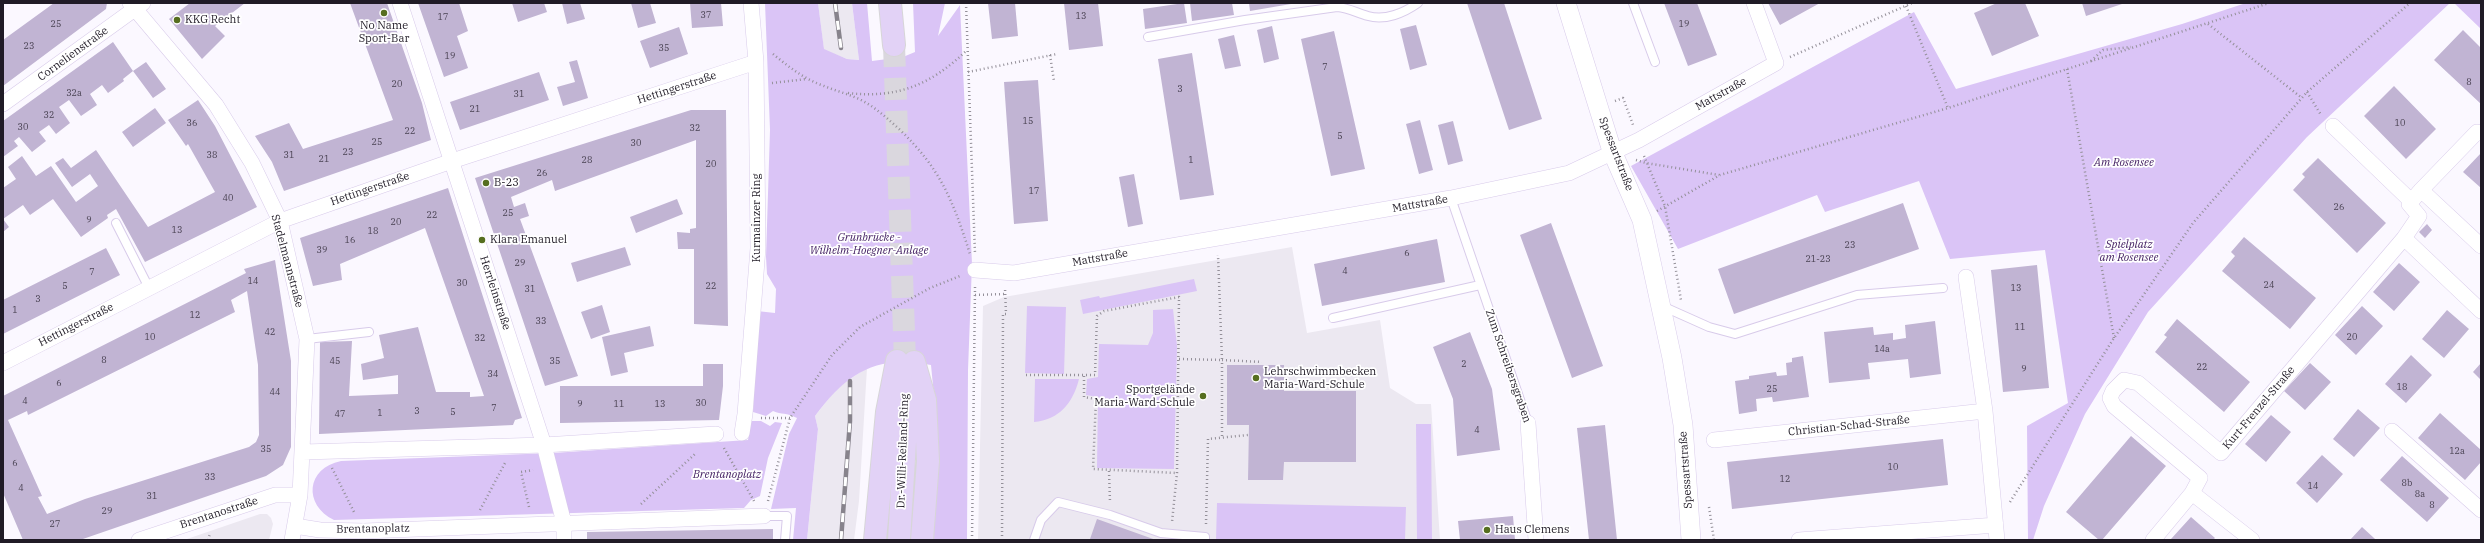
<!DOCTYPE html>
<html>
<head>
<meta charset="utf-8">
<style>
	body { margin:0 }
	#map { position:relative; width:2484px; height:543px; overflow:hidden; background:#fbf8ff; font-family:"IBM Plex Serif",serif }
	canvas { display:block }
	.frame { position:absolute; inset:0; border:4px solid #201b26; pointer-events:none }
</style>
</head>
<body>
<div id="map">
<canvas width="2484" height="543"></canvas>
<div class="frame"></div>
</div>
<script>
const g = document.querySelector('canvas').getContext('2d');
g.lineJoin = 'round';
function fillPath(path, color) { g.fillStyle = color; g.fill(path, 'evenodd'); }
function trace(path, color, width, dash) { g.strokeStyle = color; g.lineWidth = width; g.lineCap = dash ? 'butt' : 'round'; g.setLineDash(dash || []); g.stroke(path); }
function drawText(font, color, halo, rows, align = 'center') {
  g.font = font + ' "IBM Plex Serif",serif'; g.lineWidth = 3.5; g.setLineDash([]); g.textBaseline = 'middle'; g.strokeStyle = halo; g.fillStyle = color; for (const [text, x, y, turn = 0] of rows) {
    g.save(); g.translate(x, y); g.rotate((+turn || 0) * Math.PI / 180); g.textAlign = isNaN(turn) ? turn : align; if (halo) g.strokeText(text, 0, 0); g.fillText(text, 0, 0); g.restore();
  }
}
fillPath(new Path2D(`
	M818,3h34l7,57 -12,-1 -23,-9z
	M1292,247l15,86 73,-13 10,68 26,16h15l9,136h-462l5,-234 21,-9z
	M867,368l-8,133 -5,39h-47l11,-111 -3,-13 18,-23 12,-11z
	M260,514h7l4,4 2,6 -4,16h-85z`), '#ece8f1');
fillPath(new Path2D(`
	M765,3h53l6,46 23,10 12,1 -7,-57h15l5,58 31,-4 12,-5 -2,-49h32l-7,33 22,-31 12,259 -4,106 -1,170h-37l6,-123 -5,-52c-55,-11 -84,8 -116,51l3,13 -11,111h-14l3,-32 -25,1 18,-75 8,-16c-11,-6 -15,-3 -24,-7l-7,5 -13,-4 4,-101 18,2 1,-24 -9,-15 -1,-17 4,-127z
	M2246,3h204l-143,134 -159,175 -63,102 -41,92 -11,34h-5l-1,-114 41,-23 -23,-153 -95,9 -31,-78 -94,31 -8,-17 -139,54 -47,-83 283,-154 42,77 226,-65z
	M2454,3h27v26z
	M1194,279l3,12 -114,23 -3,-14 19,-4 1,2z
	M1027,306l39,1 -2,67 -39,-1z
	M1173,309l4,37 -3,123 -77,-1 1,-71 -12,-2 1,-16 11,-2 1,-33 49,1 5,-12v-23z
	M1035,379h44c-6,24 -20,41 -45,43z
	M751,421h10l9,5 5,-4 7,1 -14,35 -8,38 -9,4 -7,8 -410,12c-31,-15 -28,-52 7,-59l212,-8 195,-13z
	M1416,424h15l1,116h-15z
	M1217,503l189,4 -1,33h-189z`), '#dac4f6');
fillPath(new Path2D(`
	M54,3h53l-1,6 -103,77v-46z
	M190,3h55l-30,23 10,10 -23,23 -33,-40z
	M350,3h37l35,100 9,37 -147,51 -12,-29 -17,-26 34,-13 14,26 90,-29z
	M418,3h41l9,28 -11,5 11,32 -24,9z
	M512,3h32l3,9 -29,10z
	M562,3h18l5,16 -18,5z
	M631,3h19l6,20 -18,5z
	M690,3h31l2,23 -31,2z
	M988,3h27l3,33 -26,3z
	M1064,3h34l5,43 -34,4z
	M1184,3l3,20 -42,6 -2,-20z
	M1190,3h42l2,12 -42,6z
	M1249,3h42v1l-41,7z
	M1467,3h37l38,116 -33,11z
	M1664,3h33l20,52 -29,11z
	M1768,3h52l-40,22z
	M1997,3h28l14,33 -47,20 -18,-43z
	M2082,3h43l-39,13z
	M1416,25l11,40 -17,5 -10,-41z
	M1272,26l7,33 -15,4 -7,-33z
	M679,27l9,27 -38,14 -10,-27z
	M2463,30l18,18v56l-47,-44z
	M1334,31l31,138 -34,7 -30,-137z
	M1234,35l7,31 -16,3 -7,-30z
	M113,42l20,29 -10,8 1,2 -16,12 -6,-8 -12,9 7,11 -16,11 -12,-16 -10,7 11,16 -14,11 -7,-9 -10,7 7,9 -14,11 -13,-15 -5,4 4,5 -15,11v-36z
	M1192,53l22,142 -34,5 -22,-141z
	M577,60l11,38 -25,8 -6,-19 18,-5 -6,-20z
	M146,62l20,27 -13,9 -20,-27z
	M539,72l10,28 -89,30 -10,-28z
	M1038,80l10,141 -34,3 -10,-142z
	M2394,86l42,43 -30,30 -42,-43z
	M198,100l17,26 42,81 -112,55 -29,-53 -9,6 1,3 -27,19 -28,-38 -23,16 -7,-10 -20,14 6,8 -6,5v-44l13,-9 -8,-12 14,-11 14,20 15,-10 25,36 22,-16 -8,-12 -18,13 -17,-24 8,-5 8,10 25,-18 52,77 67,-35 -27,-48 -2,2 -18,-26z
	M155,108l11,15 -33,24 -11,-15z
	M691,110h35l2,216 -34,-2v-75h-16l-1,-17 13,1v-4l6,-1v-88l-141,51 -3,-11 -41,17 3,10 11,-4 4,13 -9,3 58,157 -33,10 -70,-208z
	M1420,120l13,50 -14,4 -13,-50z
	M1453,121l10,40 -15,4 -10,-40z
	M2481,153v35l-18,-16z
	M2318,158l68,65 -29,30 -64,-63 12,-13 -3,-3z
	M1134,174l9,50 -15,3 -9,-50z
	M448,188l74,230 -7,2 -2,5 -194,9 1,-92 32,-1 -3,55 49,-2v-19l-35,5 -2,-16 23,-6 -5,-23 39,-8 18,65h34v5l14,-1 -59,-168 -85,36 2,16 -29,6 -13,-48z
	M677,199l6,15 -47,19 -6,-16z
	M1903,203l16,46 -185,65 -16,-45z
	M1551,223l52,143 -31,12 -52,-143z
	M2427,224l5,6 -7,8 -6,-6z
	M2244,237l72,61 -26,31 -68,-58 13,-15 -4,-4z
	M1437,239l8,43 -123,24 -8,-42z
	M625,247l6,18 -54,17 -6,-19z
	M106,248l14,27 -117,59v-34z
	M275,260l16,101v86l-8,18 -17,11 -186,64h-57l-20,-47v-97l243,-123 -2,-4zM247,291l11,74 1,70 -3,7 -7,5 -164,52 -38,15 -9,-17 4,-1 -34,-76 19,-9 1,4 207,-103 -4,-12z
	M2399,263l21,19 -26,29 -21,-19z
	M2037,265l12,123 -46,4 -12,-122z
	M602,305l8,27 -19,7 -10,-27z
	M2362,306l21,20 -27,29 -21,-20z
	M2447,310l22,19 -25,29 -22,-19z
	M2177,319l73,63 -26,30 -69,-60 12,-15 -3,-2z
	M1935,321l6,53 -31,4 -2,-19 -40,4 2,16 -41,4 -5,-51 49,-5 1,8 19,-2v7l13,-2 -1,-13z
	M650,326l4,20 -30,7 4,19 -17,4 -9,-39z
	M1470,332l22,57 8,61 -43,6 -4,-57 -20,-52z
	M2411,355l21,20 -26,28 -21,-19z
	M1803,356l6,41 -36,5 -1,-5 -16,2 1,12 -18,3 -4,-33 14,-2v-3l27,-4 1,4 10,-1 -1,-12 6,-1v-4z
	M2310,363l21,19 -26,28 -21,-19z
	M2481,363v17l-8,-8z
	M703,364h20v22l-4,34 -159,3v-37h143z
	M1227,365h57v26h72v71h-72l-1,18h-35l1,-55h-22z
	M2358,409l22,19 -26,29 -21,-18z
	M2440,413l41,37v12l-16,18 -47,-42z
	M2271,415l20,17 -25,30 -21,-18z
	M1605,425l12,115h-28l-12,-112z
	M2131,436l35,30 -64,74h-3l-33,-28z
	M1943,439l5,46 -216,24 -5,-47z
	M2322,455l21,19 -26,29 -21,-20z
	M2402,456l47,42 -22,24 -47,-42z
	M1513,516l2,24h-55l-2,-19z
	M2191,517l24,21 -2,2 -42,-1z
	M1097,519l59,21 -66,-1z
	M2362,527l12,11 2,2h-26z
	M773,529v11h-186v-8z`), '#c1b4d3');
trace(new Path2D(`
	M894,45l11,316`), '#dad7de', 22, [22, 11]);
const service = new Path2D(`
	M1633,3l22,59
	M1148,37l97,-17 92,-13c12,1 20,6 31,9 17,5 36,-3 50,-13
	M1451,198l77,225
	M116,223l33,65
	M1662,306l47,21 26,7 122,-39 86,-7
	M1333,318l147,-33
	M307,339l62,-7
	M764,516h23l-2,24
	M1034,540l7,-20 17,-18 52,13 51,18 44,4v3`);
const minor = new Path2D(`
	M130,3l86,102 36,58 28,58 27,118 -7,156 -8,45
	M400,3l144,442 20,78v17
	M3,104l140,-101
	M2333,126l78,75
	M2421,190l56,-58 4,1
	M2481,246l-60,-56 -12,14 10,12 -15,22 77,73
	M975,270l39,3 437,-75 118,-25 70,-33 137,-77 -22,-60
	M1966,277l19,134 12,129
	M3,363l277,-142 172,-60 304,-99
	M1528,423l8,117
	M2392,431l89,79
	M742,433l3,-19 13,-166 -2,-186 -5,-59
	M1714,440l271,-29
	M303,452l241,-7 172,-11
	M2192,493l60,47
	M295,526l25,4 44,1 400,-15
	M139,540l136,-45h25
	M1799,540l197,-15
	M2153,540l39,-47 8,-15 -86,-72 -4,-8 3,-7 11,-11 14,3 83,70 183,-215`);
const tertiary = new Path2D(`
	M1566,3l46,148 30,69 30,138 11,67 8,115`);
const trunk = new Path2D(`
	M890,3l4,42
	M914,362l11,38 3,61 -6,79
	M875,540l12,-128 10,-51
	M899,540l7,-114 -1,-60`);
trace(service, '#d8cbea', 10);
trace(minor, '#d8cbea', 16);
trace(tertiary, '#d8cbea', 20);
trace(trunk, '#d7d6d8', 24);
trace(new Path2D(`
	M966,3l9,251
	M1906,6l42,102
	M2208,24l94,74
	M773,54c16,13 31,25 51,32 12,5 25,8 37,14 14,7 26,18 38,29 42,40 54,72 71,125
	M1050,55l4,26
	M1790,57l122,-54
	M2091,61l12,-11 28,-3
	M2067,69l47,269
	M968,72l89,-18
	M772,83l35,-4
	M2307,92l14,23
	M848,93c50,6 84,-9 119,-43
	M1615,101l8,-3 10,27
	M1644,156l21,50 16,94
	M1636,160l10,3 73,12
	M1657,211l63,-36 228,-67 321,-105
	M975,295l31,-1
	M1179,359l43,1 -4,-105
	M1026,375h69l2,-59 7,-5 75,-14 -2,176 -5,49
	M1084,376v21l12,2 -3,70 84,4
	M761,418h29
	M1222,436v-76l40,2
	M724,448l30,53
	M332,468l23,46
	M1109,471l1,31
	M768,501l22,-83 42,-63 28,-28 70,-39 30,-12
	M2010,502l104,-164 79,-115 114,-131 103,-89
	M641,504l55,-51
	M529,507l-8,-35 12,-2
	M1709,507l5,33
	M480,510l25,-47
	M1206,524l2,-85 40,-4
	M208,540l2,-6
	M972,540l3,-253
	M1002,540l1,-226h3l-1,-26`), '#949099', 2.5, [1, 3]);
trace(service, '#fff', 8);
trace(minor, '#fff', 15);
trace(tertiary, '#fff', 19);
trace(trunk, '#e2d2f6', 22);
const rail = new Path2D(`
	M835,3l6,45
	M841,540l9,-119v-40`);
trace(rail, '#87838c', 4.5);
trace(rail, '#fff', 3, [9]);
for (const [x, y, r, color] of [
	[384,13,4,"#566e1f"],
	[177,20,4,"#566e1f"],
	[486,183,4,"#566e1f"],
	[482,240,4,"#566e1f"],
	[1256,378,4,"#566e1f"],
	[1203,396,4,"#566e1f"],
	[1487,530,4,"#566e1f"]
]) { const dot = new Path2D(); dot.arc(x, y, r, 0, 2 * Math.PI); g.fillStyle = color; g.fill(dot); trace(dot, '#fff', 1.5); }
drawText('9px', '#484151', null, [
	["37",706,15],
	["13",1081,16],
	["17",443,17],
	["25",56,24],
	["19",1684,24],
	["23",29,46],
	["35",664,48],
	["19",450,56],
	["7",1325,67],
	["8",2469,82],
	["20",397,84],
	["3",1180,89],
	["32a",74,93],
	["31",519,94],
	["21",475,109],
	["32",49,115],
	["15",1028,121],
	["36",192,123],
	["10",2400,123],
	["30",23,127],
	["32",695,128],
	["22",410,131],
	["5",1340,136],
	["25",377,142],
	["30",636,143],
	["23",348,152],
	["38",212,155],
	["31",289,155],
	["21",324,159],
	["28",587,160],
	["1",1191,160],
	["20",711,164],
	["26",542,173],
	["17",1034,191],
	["40",228,198],
	["26",2339,207],
	["25",508,213],
	["22",432,215],
	["9",89,220],
	["20",396,222],
	["13",177,230],
	["18",373,231],
	["16",350,240],
	["23",1850,245],
	["39",322,250],
	["6",1407,253],
	["21-23",1818,259],
	["29",520,263],
	["4",1345,271],
	["7",92,272],
	["14",253,281],
	["30",462,283],
	["24",2269,285],
	["5",65,286],
	["22",711,286],
	["13",2016,288],
	["31",530,289],
	["3",38,299],
	["1",15,310],
	["12",195,315],
	["33",541,321],
	["11",2020,327],
	["42",270,332],
	["10",150,337],
	["20",2352,337],
	["32",480,338],
	["14a",1882,349],
	["8",104,360],
	["45",335,361],
	["35",555,361],
	["2",1464,364],
	["22",2202,367],
	["9",2024,369],
	["34",493,374],
	["6",59,383],
	["18",2402,387],
	["25",1772,389],
	["44",275,392],
	["4",25,401],
	["30",701,403],
	["9",580,404],
	["11",619,404],
	["13",660,404],
	["7",494,408],
	["3",417,411],
	["5",453,412],
	["1",380,413],
	["47",340,414],
	["4",1477,430],
	["35",266,449],
	["12a",2457,451],
	["6",15,463],
	["10",1893,467],
	["33",210,477],
	["12",1785,479],
	["8b",2407,483],
	["14",2313,486],
	["4",21,488],
	["8a",2420,494],
	["31",152,496],
	["8",2432,505],
	["29",107,511],
	["27",55,524]
]);
drawText('11px', '#201b26', '#fff', [
	["KKG Recht",185,20],
	["No Name",384,26,"center"],
	["Sport-Bar",384,39,"center"],
	["B-23",494,183],
	["Klara Emanuel",490,240],
	["Lehrschwimmbecken",1264,372],
	["Maria-Ward-Schule",1264,385],
	["Sportgelände",1195,390,"right"],
	["Maria-Ward-Schule",1195,403,"right"],
	["Haus Clemens",1495,530]
], 'left');
drawText('11px', '#201b26', '#fff', [
	["Cornelienstraße",73,54,-36],
	["Hettingerstraße",677,88,-18],
	["Mattstraße",1721,94,-29],
	["Spessartstraße",1616,154,69],
	["Hettingerstraße",370,189,-19],
	["Mattstraße",1420,204,-10],
	["Kurmainzer Ring",757,218,-90],
	["Mattstraße",1100,258,-10],
	["Stadelmannstraße",287,261,75],
	["Herrleinstraße",495,293,72],
	["Hettingerstraße",76,325,-27],
	["Zum Schreibersgraben",1508,366,71],
	["Kurt-Frenzel-Straße",2259,408,-50],
	["Christian-Schad-Straße",1849,426,-6],
	["Dr.-Willi-Reiland-Ring",903,451,-88],
	["Spessartstraße",1686,470,-94],
	["Brentanostraße",219,513,-18],
	["Brentanoplatz",373,529,-1]
]);
drawText('italic 11px', '#3f1b5f', '#fff', [
	["Am Rosensee",2124,163],
	["Grünbrücke -",869,238],
	["Wilhelm-Hoegner-Anlage",869,251],
	["Spielplatz",2129,245],
	["am Rosensee",2129,258],
	["Brentanoplatz",727,475]
]);
</script>
</body>
</html>
